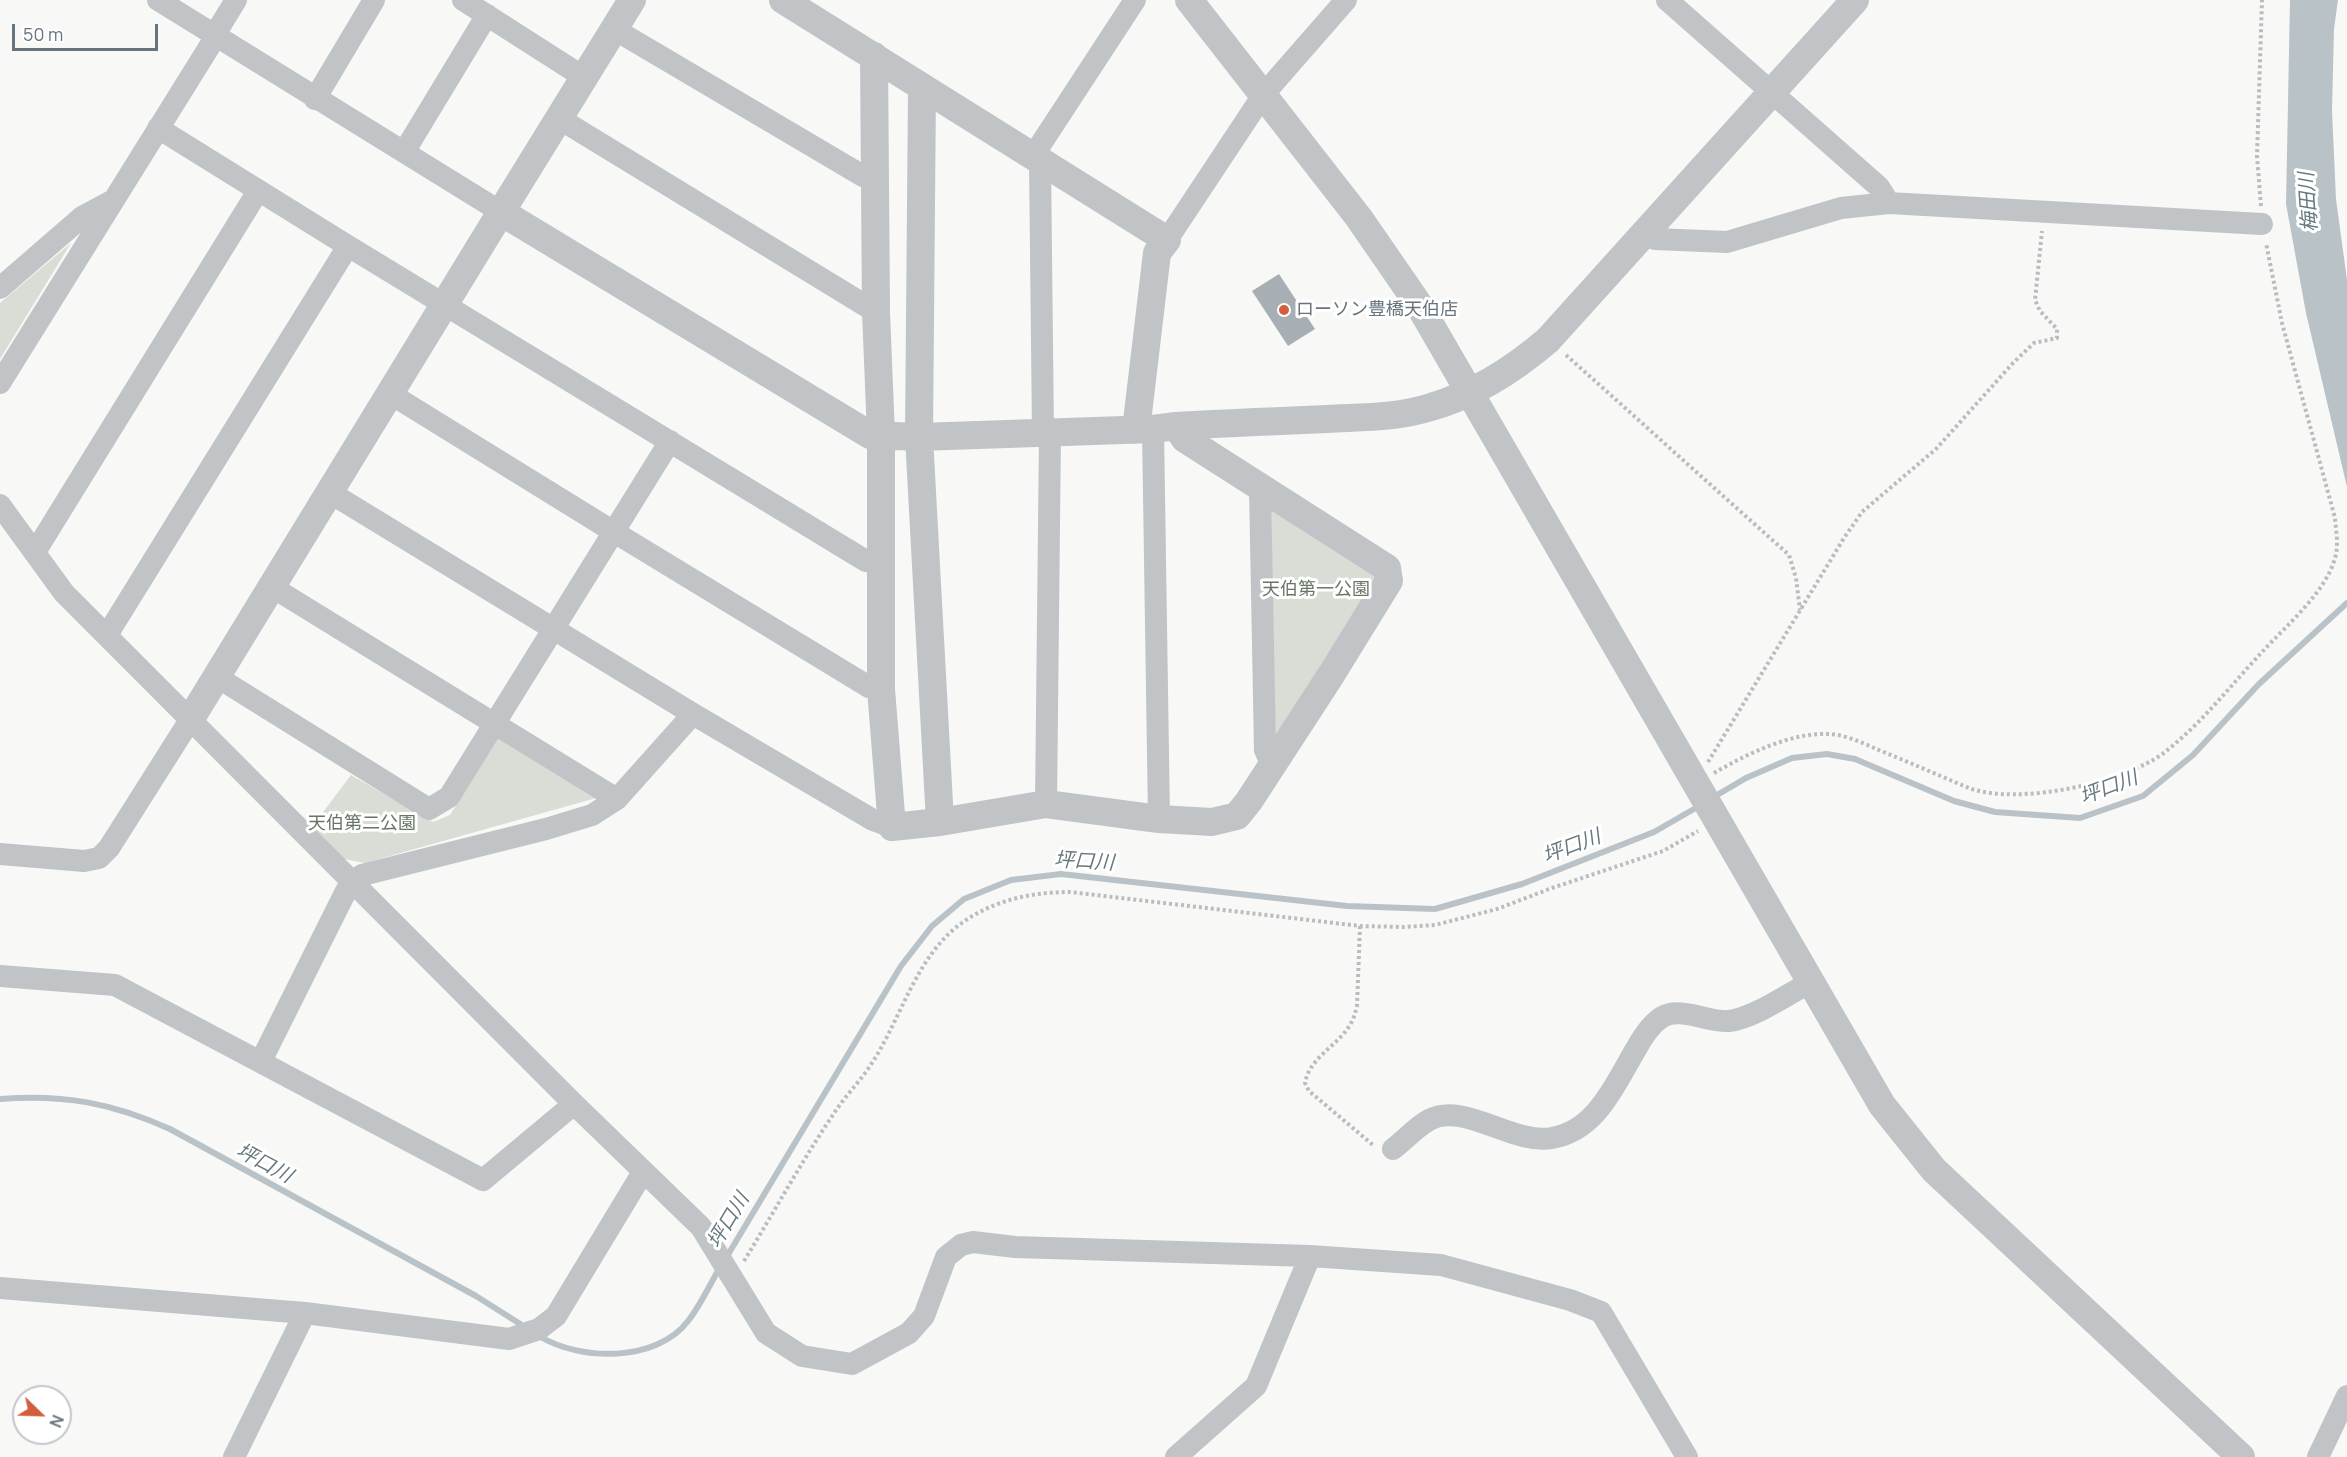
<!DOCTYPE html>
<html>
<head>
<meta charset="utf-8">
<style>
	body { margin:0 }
	#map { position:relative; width:2347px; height:1457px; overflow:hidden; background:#f8f8f6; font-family:Manrope,sans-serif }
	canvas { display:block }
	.north { position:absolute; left:12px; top:1385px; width:60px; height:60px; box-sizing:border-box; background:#fff; border:2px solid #c2c7cb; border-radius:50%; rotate:113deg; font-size:16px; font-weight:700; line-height:24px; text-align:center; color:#66747e }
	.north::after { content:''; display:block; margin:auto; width:21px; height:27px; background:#d25e3d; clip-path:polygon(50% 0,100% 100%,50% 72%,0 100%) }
	.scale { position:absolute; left:12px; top:24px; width:146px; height:27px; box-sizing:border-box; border:3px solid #66747e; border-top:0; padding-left:8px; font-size:18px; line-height:21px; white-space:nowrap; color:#66747e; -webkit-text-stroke:4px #fff; paint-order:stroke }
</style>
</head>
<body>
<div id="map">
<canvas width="2347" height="1457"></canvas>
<div class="north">N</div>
<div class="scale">50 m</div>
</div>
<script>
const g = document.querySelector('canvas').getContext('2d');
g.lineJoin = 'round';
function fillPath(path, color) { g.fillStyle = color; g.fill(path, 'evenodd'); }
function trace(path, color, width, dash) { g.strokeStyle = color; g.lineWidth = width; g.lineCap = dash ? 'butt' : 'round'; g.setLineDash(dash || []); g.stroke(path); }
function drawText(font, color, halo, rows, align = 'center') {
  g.font = font + ' Manrope,"Noto Sans JP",sans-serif'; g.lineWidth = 6; g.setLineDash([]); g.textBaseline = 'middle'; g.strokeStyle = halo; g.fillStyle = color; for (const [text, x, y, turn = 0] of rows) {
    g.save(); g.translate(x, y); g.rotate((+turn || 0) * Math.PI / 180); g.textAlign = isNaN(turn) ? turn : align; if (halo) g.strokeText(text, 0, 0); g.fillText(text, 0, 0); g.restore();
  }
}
fillPath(new Path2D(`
	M71,243l-71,116v-56z
	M1271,509l107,66 -103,167z
	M499,737l97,61 -231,65 -21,-4 -33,-31 40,-53 82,47 17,-7z`), '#d8ddd6');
fillPath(new Path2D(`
	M2290,0h48l-4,29 -2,82 4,88 11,81v207l-41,-174 -20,-109z`), '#b9c3c7');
trace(new Path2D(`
	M1712,798l34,-20 46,-20 35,-4 28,5 99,42 41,11 85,6 63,-22 50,-41 66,-71 88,-81
	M0,1099c64,-5 112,4 170,30l306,167 49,31
	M726,1258l175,-292 31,-40 32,-27 47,-19 50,-6 286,32 88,3 87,-25 132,-52 47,-27
	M539,1336c41,25 117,27 149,-15 12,-15 21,-35 31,-52`), '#b9c3c7', 6);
fillPath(new Path2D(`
	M1279,274l36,55 -27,17 -36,-55z`), '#a8afb4');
trace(new Path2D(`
	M2261,206l-4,-50 5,-156
	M1566,355l223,200 7,23 4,32
	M1708,762l136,-224 18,-26 74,-63 77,-86 21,-20 23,-5v-9l-17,-18 -5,-11 7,-69
	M1714,773c33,-19 77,-41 116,-39 17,1 35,10 51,17 30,12 59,25 88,37 48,18 156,-5 196,-36 37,-29 67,-68 98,-101 23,-25 63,-59 72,-93 4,-13 1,-27 0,-40l-53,-195 -16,-80
	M1360,926l-3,80c-2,8 -4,15 -9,22 -13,19 -39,31 -43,55l4,8 64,54
	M744,1261c32,-52 61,-106 95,-155 10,-14 22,-26 31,-40 31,-46 44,-106 89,-141 32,-24 71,-33 111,-33l290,34 44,1 31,-2 62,-16 55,-21 111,-37 35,-20`), '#babdbf', 4, [3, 3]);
trace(new Path2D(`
	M158,0l343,212
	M463,0l122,78
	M1667,0l212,187 10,16 373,21
	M614,29l249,147 12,3
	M315,99l59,-99
	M560,119l316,193
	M158,128l190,118 518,315 14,3
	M404,152l83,-137
	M1033,156l102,-156
	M1040,160l3,274
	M1644,234l11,5 72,3 114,-34 48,-5
	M1167,240l96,-145 83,-95
	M0,288l82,-71 28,-15
	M0,383l216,-347 4,-10 16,-26
	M389,393l225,139 255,155 12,2
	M1153,429l6,390
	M1260,488l5,262 8,17
	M329,492l364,222 180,106 19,7
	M0,505l64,88 510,511 127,123 65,106 36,23 50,8 57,-31 15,-17 22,-59 15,-12 12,-3 42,5 295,9 131,9 129,35 31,12 86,145
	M35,552l223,-361
	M272,587l345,212
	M107,635l241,-389
	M217,677l212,132 20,-12 221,-356
	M1046,804l4,-371
	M0,854l84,7 15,-3 10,-10 81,-128
	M0,976l115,9 368,195 91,-76
	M261,1061l85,-170 6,-9 10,-7 184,-46 46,-14 25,-16 76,-85
	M1393,1149c12,-9 23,-22 36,-29 35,-19 83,25 123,18 45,-8 63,-54 84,-89 6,-11 15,-25 26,-32 19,-11 47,6 67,4 25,-3 59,-27 82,-39
	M0,1288l305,25 204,26 30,-10 17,-13 87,-144
	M234,1457l71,-144
	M1176,1457l80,-71 54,-130
	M2318,1457l29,-61`), '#c0c4c7', 22);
trace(new Path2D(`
	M632,0l-131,212 369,223 49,2 234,-8 23,-3c50,-3 101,-5 151,-7 34,-2 70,-1 104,-12 45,-13 82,-37 117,-67l307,-340
	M783,0l384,240 -10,13 -21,177
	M1189,0l170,218 60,87 463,800 52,65 307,287
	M874,56l2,256 5,123v254l11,138 48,-5 106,-18 113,15 53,3 25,-6 12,-15 82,-126 58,-94 -2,-13 -202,-129 -9,-13
	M922,88l-3,349 21,385
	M190,720l311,-508`), '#c0c4c7', 28);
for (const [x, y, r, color] of [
	[1284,310,6,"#d25e3d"]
]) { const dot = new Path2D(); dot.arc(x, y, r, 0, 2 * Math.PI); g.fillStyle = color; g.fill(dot); trace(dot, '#fff', 2); }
drawText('18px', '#66747e', '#fff', [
	["ローソン豊橋天伯店",1296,310]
], 'left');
drawText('18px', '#687765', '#fff', [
	["天伯第一公園",1316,590],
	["天伯第二公園",362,824]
]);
drawText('italic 20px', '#67797f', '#fff', [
	["梅田川",2309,202,-94],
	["坪口川",2109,788,-21],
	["坪口川",1572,847,-21],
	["坪口川",1084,862,3],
	["坪口川",264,1164,28],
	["坪口川",729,1221,-59]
]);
</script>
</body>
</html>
